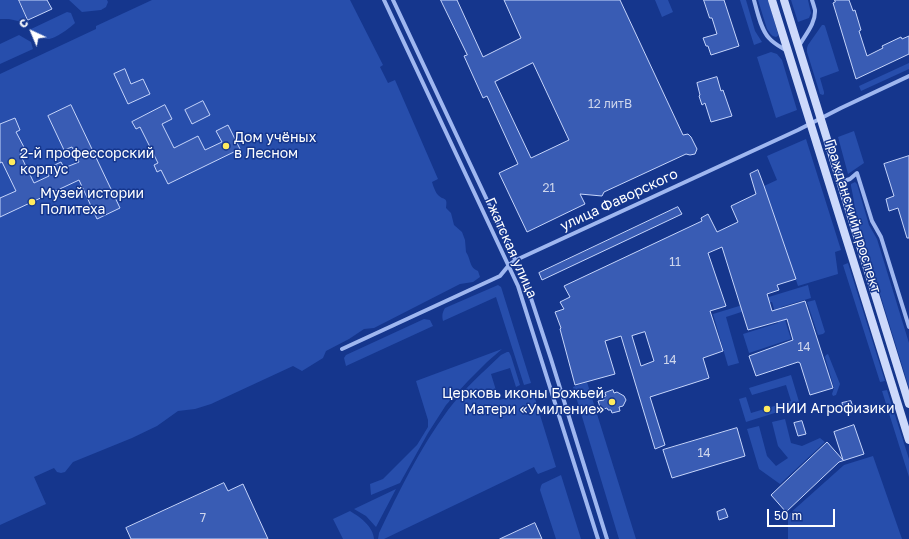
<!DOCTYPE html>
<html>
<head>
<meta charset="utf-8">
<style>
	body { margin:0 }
	#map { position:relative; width:909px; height:539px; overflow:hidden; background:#15368d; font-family:"Golos Text",sans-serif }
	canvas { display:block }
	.north { position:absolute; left:12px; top:12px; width:40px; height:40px; -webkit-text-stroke:3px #15368d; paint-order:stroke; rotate:316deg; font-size:11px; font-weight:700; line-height:16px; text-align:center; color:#fff }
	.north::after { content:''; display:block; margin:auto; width:14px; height:18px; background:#fff; clip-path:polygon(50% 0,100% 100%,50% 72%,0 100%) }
	.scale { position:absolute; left:767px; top:509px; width:68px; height:18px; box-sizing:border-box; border:2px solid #fff; border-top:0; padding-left:5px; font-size:12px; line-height:14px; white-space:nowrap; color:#fff; -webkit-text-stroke:3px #15368d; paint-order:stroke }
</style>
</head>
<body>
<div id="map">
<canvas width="909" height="539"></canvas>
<div class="north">С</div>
<div class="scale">50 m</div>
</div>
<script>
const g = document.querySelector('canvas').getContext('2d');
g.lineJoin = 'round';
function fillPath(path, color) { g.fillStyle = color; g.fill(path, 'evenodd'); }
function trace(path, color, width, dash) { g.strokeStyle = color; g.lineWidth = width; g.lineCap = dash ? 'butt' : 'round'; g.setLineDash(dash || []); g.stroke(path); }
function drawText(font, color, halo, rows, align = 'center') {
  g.font = font + ' "Golos Text",sans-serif'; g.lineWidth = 3; g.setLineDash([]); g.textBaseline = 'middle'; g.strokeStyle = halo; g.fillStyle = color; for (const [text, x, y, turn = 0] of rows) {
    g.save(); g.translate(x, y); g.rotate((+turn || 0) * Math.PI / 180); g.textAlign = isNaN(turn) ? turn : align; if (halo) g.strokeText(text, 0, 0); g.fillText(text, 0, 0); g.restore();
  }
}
fillPath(new Path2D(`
	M0,0h18l10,22 -1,1 -18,-4h-9z
	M69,0h38l1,2 -2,5 -5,3 -19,2z
	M152,0h198l32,63 1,2 -3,2 8,16 7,-3 43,99 -6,3c1,3 3,10 6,13 6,6 10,1 8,13l5,5 3,12 8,7 3,8 1,12c5,7 3,16 12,19l2,6 -7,5 -13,2 -86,44 -10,1 -15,10 -23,12 -3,7 -21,13 -9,-5 -82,38 -16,5 -17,2 -21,15 -25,12 -59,24 -8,10 -4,1 -4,-1 -3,-4 -20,9 12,27 -46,21v-451l96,-45v-3z
	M655,0h13l5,12 -11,5z
	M740,0h6l9,31 7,11 -8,3z
	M758,0h10l10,34v2l-2,1c-5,-1 -6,-4 -9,-8z
	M791,0h17l3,13 -2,5 -11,4z
	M67,12l4,1 4,10c-5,5 -21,17 -28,16 -5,-1 -14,-7 -18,-9z
	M822,25h2l1,1 14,45 -19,7 4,14v2l-1,1 -3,-1 -13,-42v-4l1,-3z
	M19,35l12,7 2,7 -33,15v-20z
	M771,52l6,2 5,6 15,50 -21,8 -19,-61z
	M909,63v6l-48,22 -2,-5z
	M854,131l10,32 -16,11 -10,-37z
	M806,139l35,111 -6,2 3,22 -40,12 -34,-100 13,-6 -10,-24z
	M855,182l2,2 12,41 8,14 32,104v45l-53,-172 -3,-20 -2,-10v-2z
	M848,263l37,118 -5,1 -37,-117z
	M498,285l3,2 1,3 29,93 -7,2 -28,-88 -53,24c-1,-5 -1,-8 2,-13z
	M808,285l3,13 -30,9 10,32 -42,14 -6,-19 35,-11 -6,-21 -46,15 13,46 -11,3 -15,-52z
	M815,300l10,32 -2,2 -5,1 -11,-33z
	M424,319l6,1 3,6 -87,40 -2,-8 2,-3z
	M502,349l-15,13 -19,19 -22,24 -18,28 -28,50 -29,12 -1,-11 13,-5 34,-34 11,-18v-7l-12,-39z
	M507,352h2l2,4 9,29 -4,2 -6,-19 -19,6 8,26 34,-8 23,75 -18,7 -2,-3 -2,-4 -150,72h-6l1,-6c20,-42 41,-85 69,-123 15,-20 34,-37 53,-55z
	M828,354l12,30 -4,11 -3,1 -1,-2 2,-6 -9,-31 1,-2z
	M791,375l9,30 -54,17 -7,-23 7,-2 5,16 40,-12 -5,-16 -34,10 -3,-7z
	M587,382l49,157h-17l-46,-152z
	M887,390l22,69v18l-27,-86z
	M785,419l6,24 11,3 18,-8 5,4 -45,42 -21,-15 -12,-40 12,-3 8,30 9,10 12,-8 -10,-12 -6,-24z
	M873,456l29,83h-114v-24l56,-50z
	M561,475l20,64h-25l-16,-49 1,-4 1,-2z
	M396,489l-20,38 -10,-11 -12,-7z
	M350,511c10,6 23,15 24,28h-31l-10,-20z`), '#274eac');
const building = new Path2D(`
	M19,0h28l5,9 -24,11z
	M441,0h16l26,57 38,-19 -17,-38h116l63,135 5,-1 3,3 6,12 -2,5 -5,1 -4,-1 -82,38 -2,4 -22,-2 5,10 -58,28 -28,-59 19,-9 -31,-68 -4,2 -19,-42 3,-1zM533,63l36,77 -38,18 -36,-76z
	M704,0h20l15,46 -28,9 -3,-9h-2l-3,-8 14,-4 -5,-16h-2z
	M835,0h14l4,11 2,-1 6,20 -2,1 8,25 16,-8 -1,-2 19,-9 1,2 7,-3v18l-53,25 -23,-76 2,-1z
	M125,69l6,15 12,-5 7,15 -22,10 -14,-30z
	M717,77l4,14 2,-1 9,26 -21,6 -6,-19 -3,2 -3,-9 1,-1 -3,-12z
	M203,101l7,14 -18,9 -7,-14z
	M71,105l49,103 -23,11 -18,-39 -79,37v-19l16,-7 -14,-29 -2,1v-39l15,-6 5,12 -4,2 10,19 -6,3 14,29 15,-7 -3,-7 15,-7 3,6 15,-6 -7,-15 -8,3 -16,-34z
	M165,105l7,14 -10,5 12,24 24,-12 7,14 17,-8 -6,-11 12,-6 12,24 -72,35 -7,-14 -4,2 -3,-7 4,-2 -18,-36 -4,2 -4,-7z
	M909,156v82h-2l-9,-30 -9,3 -3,-12 8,-3 -10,-32z
	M758,170l6,16 32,93 -19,6 2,5 -12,4 5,17 33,-10 28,87 -23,7 -10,-32 -2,-1 -42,14 -7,-20 44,-16 -6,-21 -39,11 -26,-83 -14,6 18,53 -16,5 13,40 -20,7 6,20 -59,19 15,48 -10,4 -34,-113 -16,5 10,33 -40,11 -15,-56 1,-1 -6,-16 9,-3 -4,-7 10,-5 -6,-11 138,-65 -1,-3 7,-4 9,18 21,-10 -7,-16 25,-12 -6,-20zM645,332l9,29 -13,5 -9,-30z
	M678,207l4,7 -140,66 -3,-7z
	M613,390l1,3 3,-1 7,4 2,4 -3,6 -4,1 1,4 -8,2 -1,-3h-3l-1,-2 -6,2 -3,-9 6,-1 -1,-3 3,-1 -1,-3z
	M851,401l3,10 -9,2 -3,-10z
	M802,421l4,13 -8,2 -4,-13z
	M854,425l10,29 -25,8 -53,50 -15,-17 56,-53 16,18 -9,-28z
	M737,428l8,28 -73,22 -9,-28z
	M224,483l4,8 15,-7 25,55h-137l-5,-11z
	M725,509l3,8 -9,3 -2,-8z
	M535,523l7,16h-42z`);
fillPath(building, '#395cb4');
trace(building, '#c6d5fb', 1);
trace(new Path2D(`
	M384,0l134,286 80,253
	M393,0l133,283 25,76 56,180
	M754,0c3,11 7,30 15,38 5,6 12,9 18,13
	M799,46c6,-11 17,-23 16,-36 -1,-4 -2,-7 -3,-10
	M841,182l9,-3 7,-6 15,48 9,16 28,90
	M342,349l158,-73 9,-11 7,-5 282,-130 43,-22 68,-32`), '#9fb7f0', 4);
trace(new Path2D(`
	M772,0l137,440
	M784,0l125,404`), '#cdd9fb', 8);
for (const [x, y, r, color] of [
	[226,146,4,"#ffeb5e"],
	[12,162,4,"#ffeb5e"],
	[32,202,4,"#ffeb5e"],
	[612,402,4,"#ffeb5e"],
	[767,409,4,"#ffeb5e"]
]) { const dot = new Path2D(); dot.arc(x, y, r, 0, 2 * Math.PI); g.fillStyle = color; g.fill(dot); trace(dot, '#15368d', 1.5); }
drawText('12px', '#ced6ec', null, [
	["12 литВ",610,104],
	["21",549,188],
	["11",675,262],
	["14",804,347],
	["14",670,360],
	["14",704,453],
	["7",203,518]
]);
drawText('14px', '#fff', '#15368d', [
	["Дом учёных",234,138],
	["в Лесном",234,154],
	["2-й профессорский",20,154],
	["корпус",20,170],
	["Музей истории",40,194],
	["Политеха",40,210],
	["Церковь иконы Божьей",604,394,"right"],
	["Матери «Умиление»",604,410,"right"],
	["НИИ Агрофизики",775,409]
], 'left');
drawText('14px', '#fff', '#15368d', [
	["улица Фаворского",619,200,-25],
	["Гражданский проспект",853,216,73],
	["Гжатская улица",511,248,66]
]);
</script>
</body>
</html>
